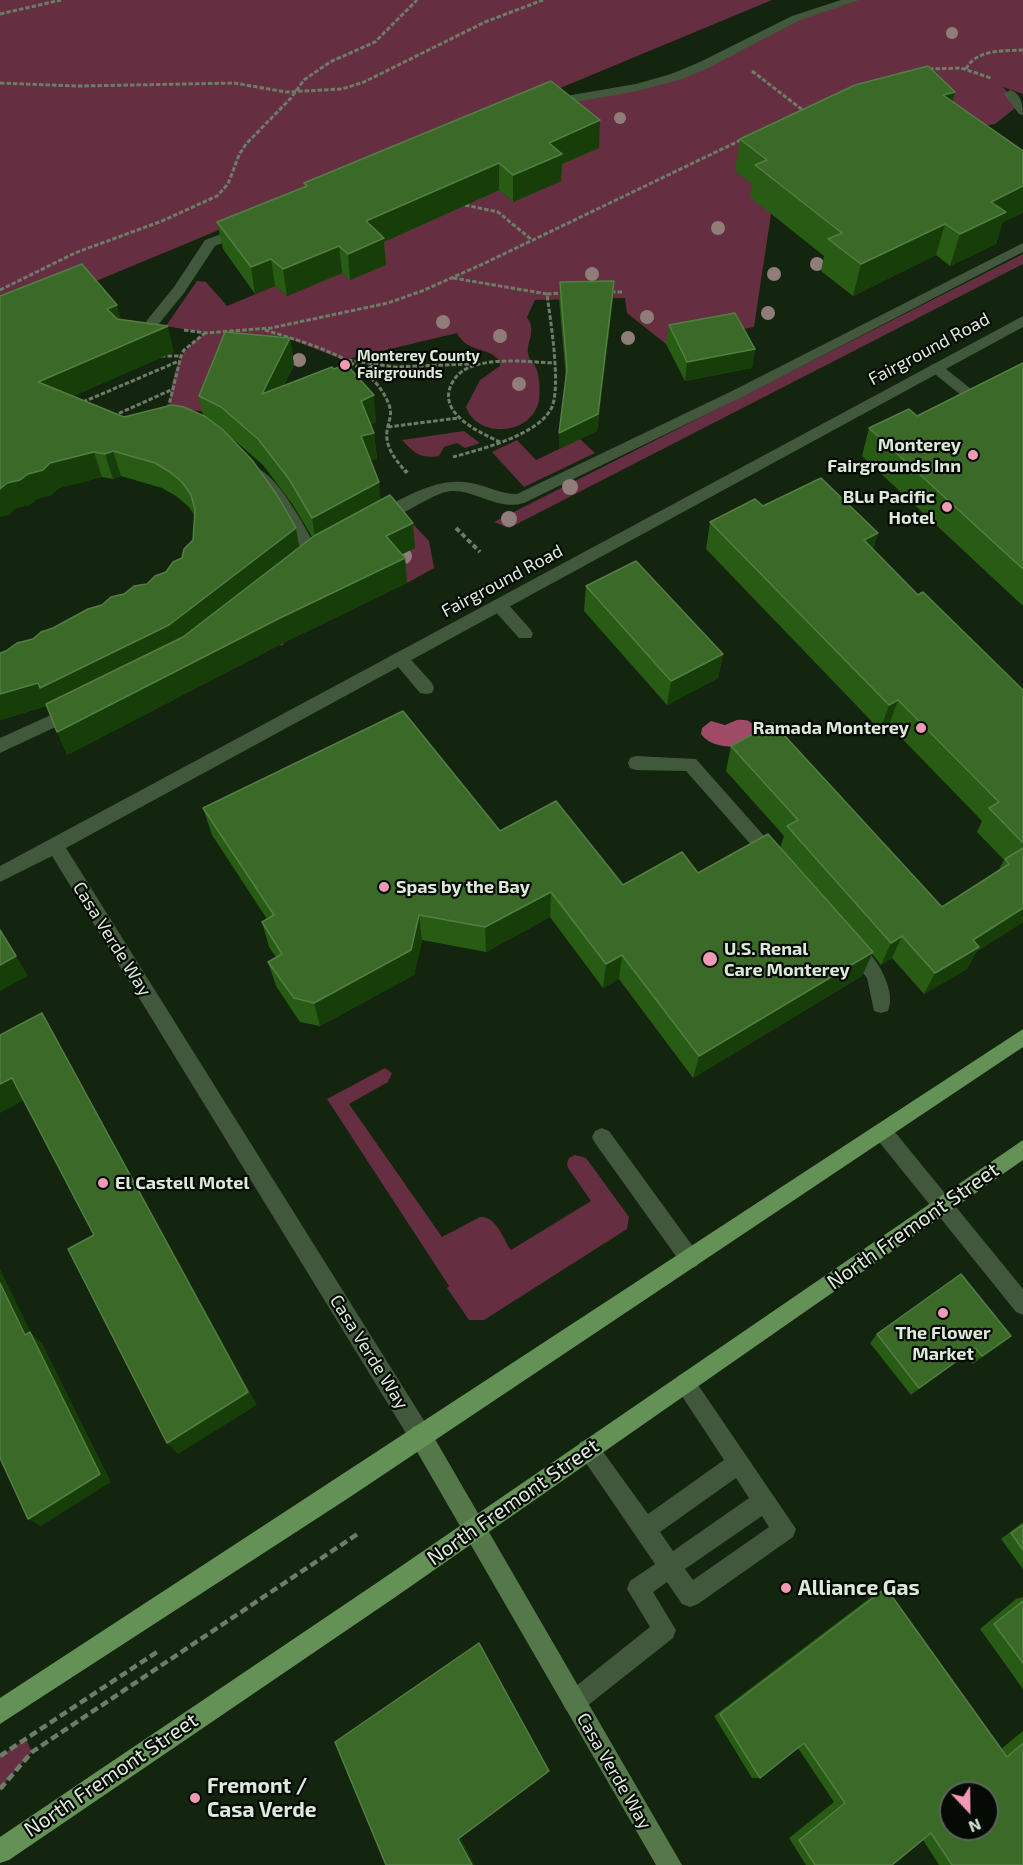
<!DOCTYPE html>
<html>
<head>
<meta charset="utf-8">
<style>
	body { margin:0 }
	#map { position:relative; width:1023px; height:1865px; overflow:hidden; background:#13240f; font-family:"Exo 2",sans-serif }
	canvas { display:block }
	.north { position:absolute; left:939px; top:1781px; width:60px; height:60px; box-sizing:border-box; background:#050b04; border:2px solid #5b645a; border-radius:50%; rotate:158deg; font-size:16px; font-weight:700; line-height:24px; text-align:center; color:#dde9da }
	.north::after { content:''; display:block; margin:auto; width:21px; height:27px; background:#f19ab4; clip-path:polygon(50% 0,100% 100%,50% 72%,0 100%) }
</style>
</head>
<body>
<div id="map">
<canvas width="1023" height="1865"></canvas>
<div class="north">N</div>
</div>
<script>
const g = document.querySelector('canvas').getContext('2d');
g.lineJoin = 'round';
function fillPath(path, color) { g.fillStyle = color; g.fill(path, 'evenodd'); }
function trace(path, color, width, dash) { g.strokeStyle = color; g.lineWidth = width; g.lineCap = dash ? 'butt' : 'round'; g.setLineDash(dash || []); g.stroke(path); }
function drawText(font, color, halo, rows, align = 'center') {
  g.font = font + ' "Exo 2",sans-serif'; g.lineWidth = 4.5; g.setLineDash([]); g.textBaseline = 'middle'; g.strokeStyle = halo; g.fillStyle = color; for (const [text, x, y, turn = 0] of rows) {
    g.save(); g.translate(x, y); g.rotate((+turn || 0) * Math.PI / 180); g.textAlign = isNaN(turn) ? turn : align; if (halo) g.strokeText(text, 0, 0); g.fillText(text, 0, 0); g.restore();
  }
}
fillPath(new Path2D(`
	M0,0h772l-772,321z
	M853,0h170v94l-20,-7 16,18 -24,19 -259,47 26,21 9,22 -17,113 -88,17 -39,-31 -2,-15 -90,2 -8,17c11,17 -3,25 2,40 1,4 6,7 7,11 4,9 4,23 3,32 -6,35 -61,40 -73,7l14,-27 20,-14v-5c-14,-16 -32,-7 -43,-28l-113,27 -67,-26v29l-68,49 -40,-4c4,-34 6,-54 36,-75l-39,-7 31,-45 9,1 21,24 48,-20 12,10 55,-23 9,7 18,-32 130,-58 14,12 48,-21 -12,-74 109,-25 124,-58z
	M1023,254v10l-514,264 -15,-6z
	M464,431l16,12 -15,5 -8,-5 -13,4 -5,9c-18,3 -24,-2 -37,-16z
	M580,439l15,14 -71,34 -32,-35 25,-12 19,20z
	M396,522l17,2 16,17 5,27 -27,15 -36,-40 -97,88 10,13 -3,2 -22,-30z
	M385,1068l7,5 -4,9 -39,22 93,133 38,-20c16,-2 23,22 31,33l80,-49 -23,-33 -1,-5 2,-5 6,-3 11,3 43,59 -2,12 -143,91h-15l-22,-32 2,-2 -122,-187z
	M26,1739l6,13 -32,37v-33z`), '#652f41');
fillPath(new Path2D(`
	M737,720c10,-1 16,1 20,11 -8,21 -45,19 -56,3l1,-6 9,-7 14,4z`), '#9f4b67');
trace(new Path2D(`
	M0,14l61,-14
	M929,69l32,-1 30,10
	M966,69c10,-20 38,-18 57,-19
	M752,71l52,40
	M0,83l79,3 155,-3 52,9 56,-3 22,-7 121,-60 58,-22
	M465,205l33,7 34,28
	M453,278l94,16c3,24 15,95 4,115 -15,27 -70,40 -98,48
	M0,290l75,-37 87,-32 55,-25 11,-12 11,-29 7,-11 45,-46 13,-18 26,-18 45,-20 42,-42
	M611,292h13
	M547,294l17,-1
	M184,330l21,3 66,-5 117,-25 34,-12 63,-28 258,-124
	M265,330c43,14 110,29 125,78 2,8 -2,15 -3,23 -2,17 9,29 19,41
	M161,356h20
	M348,360l47,7 76,-3
	M83,402l96,-41
	M168,409l13,-53 3,-6 21,-17
	M113,416l58,-26
	M388,427l70,-9
	M500,442c-21,-10 -62,-28 -49,-57 5,-11 14,-17 25,-20 25,-7 53,-3 79,-2`), '#6d7c69', 3, [4.5, 2]);
trace(new Path2D(`
	M405,470l2,3
	M456,528l24,24`), '#6d7c69', 4, [5, 3]);
trace(new Path2D(`
	M0,1756l160,-106
	M0,1789l32,-37 327,-219`), '#6d7c69', 4.5, [8, 4]);
fillPath(new Path2D(`
	M841,0h18l-59,20 -92,48 -29,12 -42,11 -89,16 -6,-4 6,-4 88,-15 35,-10 29,-12 92,-46z
	M1010,90c11,3 13,15 13,25l-4,-1 -15,-20z
	M243,226l7,4 -2,3 -33,13 -31,47 -26,32h-10l-2,-3 2,-3 26,-32 31,-47z
	M1023,243v9l-281,145 -218,106c-26,8 -47,-13 -73,-12 -22,2 -59,35 -77,30l-3,-4 3,-4c30,-15 63,-37 97,-30 17,3 29,11 46,11l215,-103z
	M936,363l5,2 40,32 2,3 -2,3h-10l-40,-32 -2,-3 2,-3z
	M256,468c22,6 53,66 64,87l-3,4h-10l-25,-44 -31,-38 -2,-4z
	M499,599l6,2 26,29 2,4 -2,4h-12l-26,-29 -2,-4 2,-4z
	M400,652l6,2 26,29 2,5 -2,5 -6,1 -6,-1 -26,-31 -2,-4 2,-4z
	M73,705l6,1 2,5 -2,5 -79,37v-15z
	M636,756l60,3 84,95 3,5 -3,5 -6,2 -6,-2 -82,-93 -50,-1 -6,-2 -2,-5 2,-5z
	M851,939c21,8 47,50 37,72l-7,2 -7,-2 -7,-33 -25,-31 3,-6z
	M602,1128l7,3 88,121 3,7 -3,7 -7,3 -7,-3 -88,-123 -3,-6 3,-6z
	M685,1372l7,4 104,153 -3,8 -95,67 -8,3 -8,-3 -15,-22 -14,10 23,38 -3,8 -91,72 -8,4 -8,-4 -4,-8 4,-8 84,-67 -23,-38 3,-8 25,-17 -78,-114 3,-8 8,-3 8,3 52,72 76,-54 -46,-70 -4,-7 4,-7zM736,1478l13,20 -76,53 -13,-19zM762,1516l7,11 -76,53 -8,-11z`), '#42583c');
fillPath(new Path2D(`
	M883,1123l7,3 133,163v26l-7,-3 -140,-174 -3,-6 3,-6z`), '#42583c');
fillPath(new Path2D(`
	M1023,316v11l-957,521 362,579 3,8 -3,8 -8,3 -8,-3 -360,-587 -52,26v-16z`), '#42583c');
fillPath(new Path2D(`
	M420,1424l8,3 254,438h-26l-244,-422 -3,-8 3,-8z`), '#55784b');
fillPath(new Path2D(`
	M1023,1029v18l-676,452 -347,225v-26z
	M1023,1140v20l-629,438 -385,262 -9,3v-26l378,-255z`), '#639156');
g.fillStyle = '#907d7a';
for (const [x, y, r] of [
	[952,33,6],
	[620,118,6],
	[718,228,7],
	[817,264,7],
	[592,274,7],
	[774,274,7],
	[768,313,7],
	[647,317,7],
	[443,322,7],
	[500,336,7],
	[628,338,7],
	[299,360,7],
	[373,372,7],
	[519,384,7],
	[570,487,8],
	[509,519,8],
	[404,556,8]
]) { g.beginPath(); g.arc(x, y, r, 0, 2 * Math.PI); g.fill(); }
fillPath(new Path2D(`
	M955,92l-2,10 49,121 -6,21 -46,22 -14,-11 -83,41 -32,-25 3,-15 -74,-59 2,-13 -17,-13 5,-32z
	M599,148l-37,16 -1,17 -48,21 -14,-12 -115,52 2,23 -36,15 -8,-7 -55,23 -12,-10 -20,8 -32,-45 -6,-27 88,-35 -1,-4z
	M614,281l-1,17 -16,133 -38,18 7,-70 -7,-80 1,-17z
	M0,296l121,24 53,32 -101,44 51,21 79,-1 -4,-20 91,-58 4,27 -10,20 92,37 -5,2 3,9 3,26 -7,1 11,40 32,23 2,25 -13,6 3,4 2,25 -124,60 -216,112 -20,-49 -47,14 6,-69 141,-67 19,-12 16,-14 11,-18 2,-24 -6,-9 -13,-11 -14,-8 -41,-12 -8,3 -11,-2 -43,11 -8,7 -14,4 -8,6 -13,3 -8,7zM227,434l36,31 30,40 19,32 -13,10z
	M669,325l86,24 -3,19 -67,13 -19,-37z
	M1023,363v243l-161,-150 7,-28 48,-12z
	M763,506l115,27 -5,16 45,46 105,95v232l-47,30 -9,17 -43,25 -32,-36 -11,7 -9,-11 -10,22 -169,102 -74,-99 -16,9 -53,-71 -64,35 -64,-12 -8,35 -94,51 -20,-4 -24,-36 -8,-24 8,-5 -7,-10 -7,-25 5,-3 -55,-84 -9,-27 297,23 123,54 75,-12 82,-25 4,-12 -58,-65 5,-25 211,161 56,-36 6,-11 -27,-28 5,-11 -93,-96 -9,5 -174,-181 4,-27z
	M586,586l137,68 -5,24 -51,27 -83,-94z
	M877,1334l134,2 -10,8 -28,20 -8,-8 -54,39 -41,-52z
	M1023,1522v47l-22,-30z
	M886,1588l115,161 22,-18v134h-84l-16,-25 -31,25h-86l-17,-27 45,-36 -36,-54 -38,30h-8l-38,-62 161,-122z
	M1023,1597v92l-43,-60 36,-30z`), '#285b13');
fillPath(new Path2D(`
	M955,92l-8,32 -4,-29z
	M600,120l-1,28 -37,16 -1,17 -48,21v-27l36,-32z
	M499,163v27l-115,52 2,23 -36,15 -2,-26 18,-33z
	M1023,186v27l-21,10 -6,21 -46,22 10,-32 31,-32z
	M945,224l-9,31 -83,41 8,-32z
	M339,246l3,27 -55,23 -4,-27z
	M271,259l4,27 -20,8 -4,-27z
	M614,281l-1,17 -16,133 -38,18v-16z
	M117,305l7,26 -17,-22z
	M168,326l6,26 -127,55 -9,-25z
	M290,338l4,27 -28,55 -4,-26z
	M755,349l-3,19 -67,13 2,-19z
	M374,395l2,27 -13,5 -2,-26z
	M374,433l3,26 -13,3 -3,-26z
	M113,451l8,25 -8,3 -8,-25z
	M94,452l8,25 -43,11 -8,7 -14,4 -8,6 -13,3 -8,7 -8,2v-28l7,-6 43,-20z
	M379,482l2,26 -65,35 -4,-25z
	M413,523l2,25 -27,13 -2,-25z
	M296,528l4,24 -124,97 -129,57 -47,14v-26z
	M878,533l-8,27 -6,-20z
	M405,558l2,25 -124,60 -216,112 -10,-23 221,-113z
	M723,654l-5,24 -51,27 4,-24z
	M898,700l-9,25 -9,5 9,-25z
	M551,892l-1,25 -64,35 -1,-25z
	M1023,908v14l-47,30 -9,17 -43,25 11,-21 38,-33z
	M419,915l3,25 -8,35 -94,51 -6,-23z
	M902,936l-10,22 -11,7 10,-22z
	M873,952l-11,24 -169,102 6,-22z
	M622,955l-3,24 -16,9 3,-24z
	M16,956l12,20 -28,15v-26z
	M42,1013l13,23 202,369 -79,49 -11,-11z
	M12,1078l14,21 -26,14v-29z
	M0,1269l31,64 11,10 69,139 -70,44 -13,-7 -3,-184 -25,-52z
	M1011,1336l-10,8 -28,20 9,-8z
	M975,1348l-10,8 -54,39 8,-7z
	M460,1837l15,28h-3l-14,-26z`), '#173e08');
const building = new Path2D(`
	M928,66l27,26 -12,3 80,56v35l-32,16 15,10 -46,22 -15,-10 -84,40 -33,-25 14,-6 -87,-68 12,-5 -27,-21 115,-54z
	M551,81l49,39 -51,23 13,11 -49,21 -14,-12 -133,58 18,17 -36,16 -9,-8 -56,23 -12,-10 -20,8 -34,-45 90,-36 -3,-3z
	M82,264l35,41 -10,4 10,10 51,7 -130,56 86,35 48,-12 12,2 22,10 16,12 30,31 25,35 19,33 -127,97 -129,63 -2,-5 -38,11v-41l6,-2 11,-8 16,-4 8,-7 12,-4 35,-19 14,-4 9,-8 13,-3 10,-8 13,-2 8,-8 11,-4 7,-10 9,-4 2,-9 9,-9 2,-30 -4,-15 -9,-13 -12,-10 -15,-9 -42,-12 -8,3 -11,-2 -44,11 -7,7 -15,4 -8,6 -13,3 -7,6v-193z
	M614,281l-16,133 -39,19 8,-64 -7,-87z
	M735,313l20,36 -68,13 -18,-37z
	M225,332l65,6 -28,56 70,-27 2,2 12,-5 28,31 -13,6 13,32 -13,3 18,46 -67,36 -23,-39 -31,-40 -37,-32 -22,-11z
	M1023,363v206l-154,-141 40,-19 8,7z
	M821,478l57,55 -14,7 54,55 5,-3 100,98v153l-34,-35 10,-6 -101,-102 -9,5 -179,-183 45,-23 8,7z
	M390,495l23,28 -27,13 19,22 -127,61 -221,113 -11,-28 137,-67 131,-101z
	M636,561l87,93 -52,27 -85,-95z
	M403,711l97,120 56,-30 67,84 59,-33 16,21 70,-39 105,118 -174,104 -77,-101 -16,9 -55,-72 -66,35 -66,-12 -8,35 -97,53 -20,-5 -26,-36 14,-8 -20,-32 12,-7 -71,-107z
	M773,723l169,184 67,-43 -4,-5 18,-11v60l-50,32 6,7 -44,26 -33,-37 -11,7 -104,-117 11,-6 -67,-74z
	M0,930l16,26 -16,9z
	M42,1013l206,379 -81,51 -99,-194 26,-14 -82,-157 -12,6v-49z
	M961,1274l50,62 -29,20 -7,-8 -56,40 -42,-54z
	M0,1283l25,52 5,-3 70,142 -72,45 -28,-61z
	M1023,1525v25l-12,-17z
	M886,1588l121,169 16,-14v122h-71l-21,-32 -39,32h-77l-16,-25 46,-37 -41,-60 -44,35 -40,-64zM951,1793h36v36h-36z
	M1023,1601v62l-29,-39z
	M479,1643l70,128 -91,68 14,26h-86l-51,-123z`);
fillPath(building, '#3b6a28');
trace(building, '#547e44', 1.5);
for (const [x, y, r, color] of [
	[345,365,6,"#f19ab4"],
	[973,455,6,"#f19ab4"],
	[947,507,6,"#f19ab4"],
	[921,728,6,"#f19ab4"],
	[384,887,6,"#f19ab4"],
	[710,959,8,"#f19ab4"],
	[103,1183,6,"#f19ab4"],
	[943,1313,6,"#f19ab4"],
	[786,1588,6,"#f19ab4"],
	[195,1798,6,"#f19ab4"]
]) { const dot = new Path2D(); dot.arc(x, y, r, 0, 2 * Math.PI); g.fillStyle = color; g.fill(dot); trace(dot, '#050b04', 2); }
drawText('bold 15px', '#dde9da', '#050b04', [
	["Monterey County",357,356],
	["Fairgrounds",357,373]
], 'left');
drawText('18px', '#dde9da', '#050b04', [
	["Fairground Road",929,349,-28],
	["Fairground Road",502,581,-28],
	["Casa Verde Way",112,939,58],
	["Casa Verde Way",369,1352,58],
	["Casa Verde Way",614,1771,60]
]);
drawText('bold 18px', '#dde9da', '#050b04', [
	["Monterey",961,445],
	["Fairgrounds Inn",961,466],
	["BLu Pacific",935,497],
	["Hotel",935,518],
	["Ramada Monterey",909,728],
	["Spas by the Bay",396,887,"left"],
	["U.S. Renal",724,949,"left"],
	["Care Monterey",724,970,"left"],
	["El Castell Motel",115,1183,"left"],
	["The Flower",943,1333,"center"],
	["Market",943,1354,"center"]
], 'right');
drawText('21px', '#dde9da', '#050b04', [
	["North Fremont Street",913,1226,-35],
	["North Fremont Street",513,1502,-35],
	["North Fremont Street",111,1775,-34]
]);
drawText('bold 21px', '#dde9da', '#050b04', [
	["Alliance Gas",798,1588],
	["Fremont /",207,1786],
	["Casa Verde",207,1810]
], 'left');
</script>
</body>
</html>
